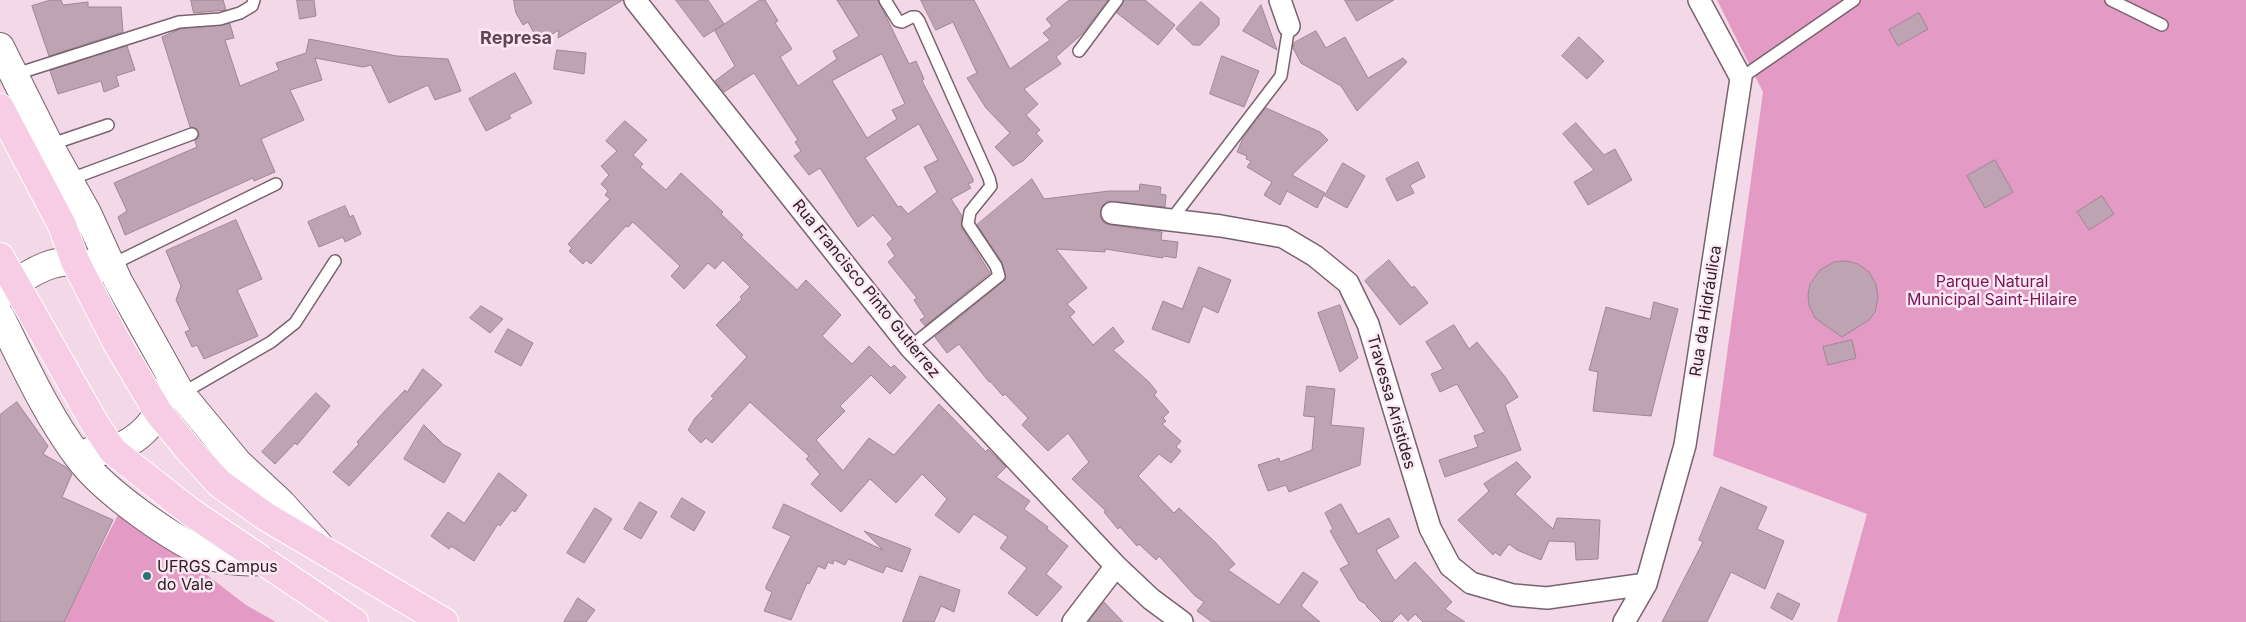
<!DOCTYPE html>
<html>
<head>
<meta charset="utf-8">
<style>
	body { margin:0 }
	canvas { display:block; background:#f3d9e7 }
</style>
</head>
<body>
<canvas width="2246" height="622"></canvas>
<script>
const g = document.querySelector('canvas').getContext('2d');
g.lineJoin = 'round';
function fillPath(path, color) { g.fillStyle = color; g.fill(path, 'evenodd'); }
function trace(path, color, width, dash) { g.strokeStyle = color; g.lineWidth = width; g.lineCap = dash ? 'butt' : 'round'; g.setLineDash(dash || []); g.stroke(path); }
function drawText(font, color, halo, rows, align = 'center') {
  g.font = font + ' Inter,sans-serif'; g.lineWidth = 5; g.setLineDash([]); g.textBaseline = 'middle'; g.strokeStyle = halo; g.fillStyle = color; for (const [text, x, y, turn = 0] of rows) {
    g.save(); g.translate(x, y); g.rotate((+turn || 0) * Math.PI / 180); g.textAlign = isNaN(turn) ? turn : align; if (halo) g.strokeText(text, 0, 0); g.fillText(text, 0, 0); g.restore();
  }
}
fillPath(new Path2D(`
	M1717,0h529v622h-409l30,-108 -154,-58 50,-364z
	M121,509l125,96 30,17h-213z`), '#e39bc5');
const building = new Path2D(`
	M51,0h10l2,5 25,-3v5h33l2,25 -74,24 -17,-50z
	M191,0h32l3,10 -32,3z
	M297,0h17l2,16 -16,3z
	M514,0h109l-65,38 1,-8 -20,12 -11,-20 -5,3 -7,-12z
	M676,0h32l16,24 -20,13z
	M760,0h5l13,21 -3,2 17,26 -12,8 18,29 39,-27 -4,-8 26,-15 -22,-36h41l31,64 7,-3 8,18 -2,2 51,98v3l-5,2 3,4 -20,11 11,17v12l28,45 -65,53 -5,-6 5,-3 -11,-17 3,-2 -29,-36 7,-6 -8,-12 6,-5 -20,-24 -15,12 -38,-59 -11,7 -15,-19 7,-5 -6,-9 3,-2 -44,-67 -30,19 -9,-11 20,-15 -20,-35zM882,54l23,50 -13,6 5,9 -30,19 -35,-57zM919,124l19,36 -14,7 13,25 -29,22 -7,-8 -3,1 -33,-49z
	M921,0h53l36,69 40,-29 -7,-7 9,-7 -6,-7 23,-19h39l-26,34 -26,23 5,7 -37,25 14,15 -12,11 14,15 -4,3 7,8 -20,20 -10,5 -18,-19 15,-14 -24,-25 -19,-30 10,-5 -24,-51 -17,8z
	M1124,0h21l30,25 -17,20 -41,-32z
	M1345,0h49l-37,21z
	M1201,2l18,16v7l-19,20h-7l-17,-16z
	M1261,5l16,45 -34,-19z
	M1919,13l9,16 -30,17 -9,-16z
	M230,24l4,14 -9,2 15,46 39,-16 -3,-7 30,-10 3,-14 88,17 51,3 13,32 -26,9 -7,-15 -39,18 -18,-38 -8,2 -48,-9 7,22 -32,10 14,30 -43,19 14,33 -21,9 -1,-3 -128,57 -7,-18 9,-6 -13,-28 83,-36 -2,-6 4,-5 -2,-7 -7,-2 -28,-90 18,-8z
	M1316,31l10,17 19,-11 23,41 35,-20 4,4 -50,49 -16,-25 -40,-23 -8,-15 1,-5z
	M1579,37l25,24 -17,18 -25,-23z
	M127,46l8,24 -19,6 3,10 -15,6 -3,-11 -43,13 -8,-23z
	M557,50l29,3 -2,21 -30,-5z
	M1222,56l37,15 -15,36 -34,-13z
	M515,73l17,30 -23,12 2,3 -25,13 -17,-32z
	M1266,108l54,24 8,8 -36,35 33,18 -8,15 -30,-17 -7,14 -16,-10 8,-13 -25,-15 4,-6 -5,-2 1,-3 -10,-4 6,-14z
	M625,121l22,19 -14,15 10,9 -3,3 26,23 15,-17 42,39 -2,2 22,21 -2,2 56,53 9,-10 35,35 -19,21 30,28 17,-18 22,22 3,-3 12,12 -16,17 -19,-19 -31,31 5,5 -29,29 27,31 26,-33 25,17 45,-51 47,48 2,-3 18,18 -10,10 34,24 -6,8 24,18 -1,2 21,17 -22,28 16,13 -25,29 -29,-23 19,-25 -27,-20 8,-11 -34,-23 -15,19 -24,-18 12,-16 -25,-25 -26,29 -26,-24 -29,33 -30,-28 9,-10 -14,-15 3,-3 -59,-54 -38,41 -6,-5 -5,5 -13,-13 7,-12 19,-20 -3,-2 36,-39 -31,-32 26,-26 -2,-2 10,-10 -27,-27 -8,9 -7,-6 -24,26 -13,-13 9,-10 -47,-44 -5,5 -2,-1 -35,38 -5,-4 -3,4 -14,-13 3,-3 -4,-4 42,-45 -5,-4 3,-4 -7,-7 8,-9 -8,-9 16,-15 -11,-10z
	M1576,123l28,32 11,-6 17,31 -44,25 -14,-23 20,-12 -31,-36z
	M1995,160l18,32 -28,16 -18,-32z
	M1418,162l7,15 -15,8 4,8 -17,8 -11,-22z
	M1343,163l22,13 -18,32 -22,-12z
	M1032,179l12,20 65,-8h30l1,-7 21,3 -1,7 6,1 -1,12 -57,-6 -6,5 -2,11 4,6 7,2 51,7 -1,8 17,2 -2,16 -13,-2v2l-58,-9v3l-49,-3 31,39 -20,16 8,8 -5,5 23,28 20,-18 11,15 -11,8 36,32 8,10 -3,3 15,17 -6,6 3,3 -4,3 19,17 -5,6 5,4 -10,12 -12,-9 -21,22 36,37 5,-5 36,34 20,22 -7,6 51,35 24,-33 15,10 -17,24 19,16h-108l-15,-11 7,-9 -9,-6 -36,-40 -3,4 -17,-16 -2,2 -17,-19 -2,2 -14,-17 2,-1 -34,-32 17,-17 -21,-29 -20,18 -26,-26 6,-7 -23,-24 -2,2 -13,-15 -1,1 -30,-38 -12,9 -12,-16 71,-58 -4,-17 -25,-37z
	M2102,196l12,18 -25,16 -12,-18z
	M345,206l5,11 3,-2 8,19 -16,8 -2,-5 -24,10 -11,-25z
	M236,220l26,59 -25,11 21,46 -54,23 -7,-14 -5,2 -7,-15 5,-2 -14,-30 5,-14 -15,-35z
	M1389,260l23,28 2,-2 14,17 -28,22 -35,-44z
	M1847,261l11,3 11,8 7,12 2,13 -3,15 -6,8 -27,17 -27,-19 -6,-13 -1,-10 2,-11 10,-14 14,-8z
	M1199,267l32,13 -13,33 -15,-7 -14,37 -37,-14 11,-28 19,8z
	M1654,302l24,7 -27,107 -58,-5 5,-39 -9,-2 17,-63 44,12z
	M1340,305l18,53 -18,14 -22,-59z
	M481,306l22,13 -13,14 -20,-15z
	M1454,325l15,24 8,-7 29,36 12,19 -13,8 16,45 -76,27 -6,-17 39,-13 -4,-11 11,-4 -28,-48 -17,8 -9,-18 12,-5 -17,-27z
	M508,329l25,14 -12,23 -26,-14z
	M1852,340l4,18 -28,7 -5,-18z
	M423,369l19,16 -93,101 -16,-14 26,-28 -2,-2 25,-28 23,-24 2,2z
	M1307,386l28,3 -4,36 33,3 -4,37 -71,27 -3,-7 -18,6 -10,-26 21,-7 1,4 32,-12 3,-33 -11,-1z
	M316,393l14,13 -33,39 -2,-2 -20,21 -13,-12z
	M17,402l31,44 -5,8 23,13 6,7 -10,23 51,23 -49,102h-64v-207z
	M424,425l20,20 17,9 -17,29 -40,-24z
	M1517,462l14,15 -16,17 38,35 4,-11 43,2 -2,39 -22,1 -1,-18 -26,-1 -8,19 -24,-10 -8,-6 -9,12 -5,-4 -2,3 -35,-35 31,-29 -5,-7z
	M499,473l28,22 -12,17 -3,-2 -12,16 -2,-2 -24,37 -23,-15 -2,3 -18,-13 17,-24 16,11z
	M1721,487l46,20 -10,22 27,12 -19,48 -34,-17 -24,50h-45l41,-80 -4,-2z
	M682,498l23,14 -11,19 -23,-14z
	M640,502l17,10 -16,27 -17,-10z
	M784,504l99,46 -19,-19 47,18 -9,23 -16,-6 -3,7 -35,-14 -3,6 -11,-5 -1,4 -5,-2 -3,7 -7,-3 -9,18 -2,-1 -16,37 -27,-9 8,-19 -6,-3v-3l25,-50 -18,-8z
	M1341,504l17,30 31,-16 10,19 -23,13 19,31 20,-19 37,40 -7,7 20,13h-42l-8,-8 -7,7 -7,-8 -9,9h-10l-16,-16 1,-1 -8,-5 -19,-31 9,-5 -19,-33 3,-2 -8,-16z
	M595,508l17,11 -28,44 -17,-10z
	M920,576l40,14 -6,22 -13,-6 -7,16h-31z
	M1778,593l22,11 -8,16 -21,-12z
	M578,598l17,12 -9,12h-22z
	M1104,602l19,20h-34z`);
fillPath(building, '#bea4b2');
trace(building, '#9e8693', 1);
const lane = new Path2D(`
	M885,0l13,21 4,1 10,-5h4l3,4 70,157 2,8 -21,26 -2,12 28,42 3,10 -89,71
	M2111,0l51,25
	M1079,51l38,-51
	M13,75l166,-53 41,-3 20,-6 12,-7 2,-6
	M1741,78l113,-78
	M49,145l59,-20
	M68,180l124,-46
	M1171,220l110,-144 8,-50
	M111,265l165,-81
	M181,394l90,-52 24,-19 40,-62`);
const street = new Path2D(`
	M635,0l275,347 206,219 35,33 31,23
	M1280,0l9,26
	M1112,213l109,13 62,11 32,19 33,27 20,41 62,204 20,38 21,17 42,12 34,3 99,-14
	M1073,622l43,-56
	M1624,622l22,-38 39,-139 56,-367 -42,-78`);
const secondary = new Path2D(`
	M0,47l49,98 38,68 31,68 63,113 57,69 43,40 37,41
	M0,296c27,-23 62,-47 97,-27
	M0,316c24,48 47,100 80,143 25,33 96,84 135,98 16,5 32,5 49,4
	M91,451c34,4 70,-26 73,-60`);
const primary = new Path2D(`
	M0,108l62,117 13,36 41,80 42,71 31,38 30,33 46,33 179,106
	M0,257l95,167 18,27 76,60 165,111`);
trace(lane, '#79626f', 14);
trace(street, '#79626f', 24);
trace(secondary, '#79626f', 30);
trace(primary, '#fff', 30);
trace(lane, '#fff', 11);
trace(street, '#fff', 21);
trace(secondary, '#fff', 28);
trace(primary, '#f7cde5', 28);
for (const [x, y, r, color] of [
	[147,576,5,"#2a7473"]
]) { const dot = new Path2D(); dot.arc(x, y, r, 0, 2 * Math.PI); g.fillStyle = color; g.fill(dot); trace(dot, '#fde7f3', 2); }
drawText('16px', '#771559', '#fde7f3', [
	["Parque Natural",1992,282],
	["Municipal Saint-Hilaire",1992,300]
]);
drawText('16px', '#2b2127', '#fde7f3', [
	["Rua Francisco Pinto Gutierrez",866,289,51],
	["Rua da Hidráulica",1706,311,-81],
	["Travessa Aristides",1391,402,74]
]);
drawText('16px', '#2b2127', '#fde7f3', [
	["UFRGS Campus",157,567],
	["do Vale",157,585]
], 'left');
drawText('bold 18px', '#5e4855', '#fde7f3', [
	["Represa",516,39]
]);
</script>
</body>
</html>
